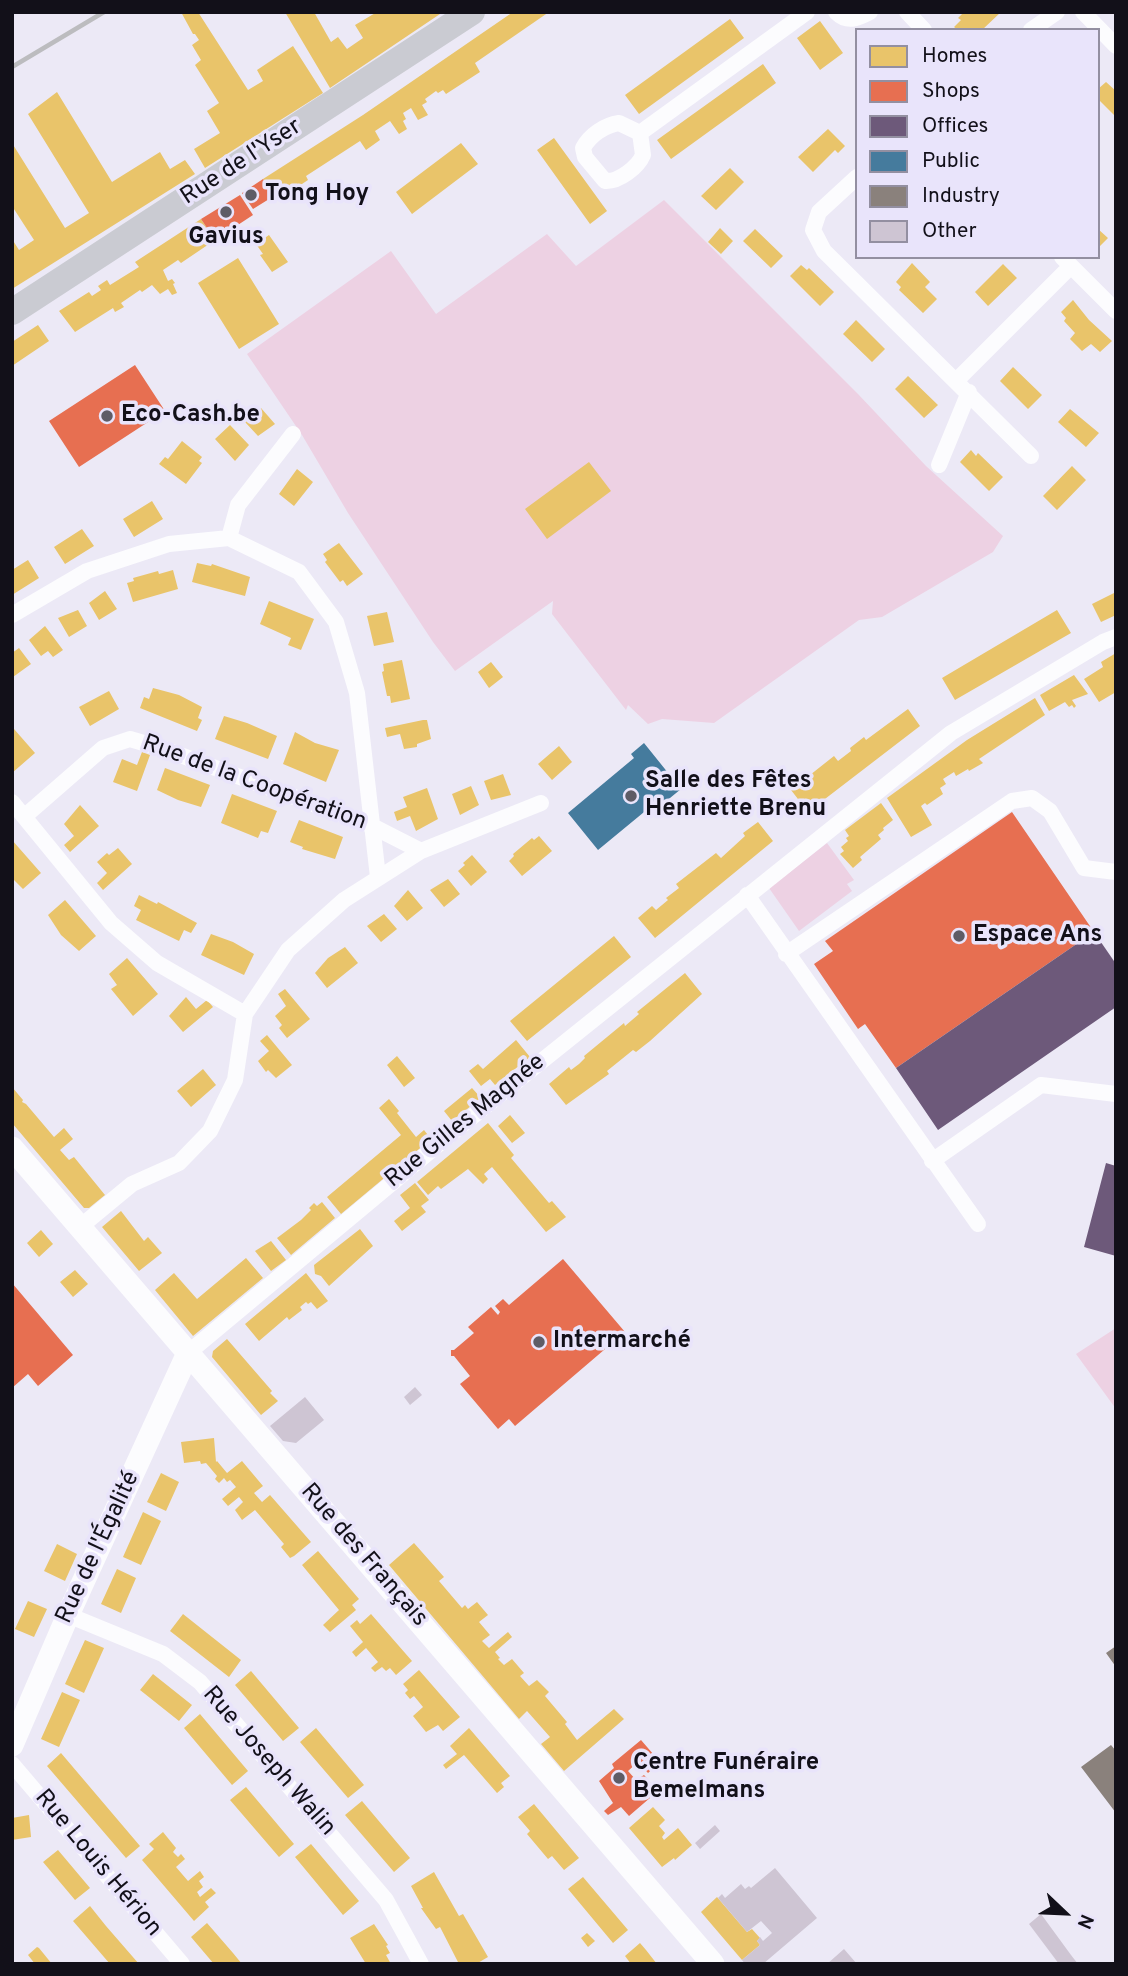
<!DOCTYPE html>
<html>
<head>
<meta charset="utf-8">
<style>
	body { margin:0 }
	#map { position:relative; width:1128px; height:1976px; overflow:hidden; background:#ece9f6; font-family:Overpass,sans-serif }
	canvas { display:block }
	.frame { position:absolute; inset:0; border:14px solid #121019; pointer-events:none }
	.legend { position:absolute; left:855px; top:28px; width:245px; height:231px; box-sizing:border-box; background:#e9e4fb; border:2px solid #938fa1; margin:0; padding:9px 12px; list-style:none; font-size:21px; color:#121019 }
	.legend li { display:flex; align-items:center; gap:14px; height:35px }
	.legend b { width:35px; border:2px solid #938fa1 }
	.north { position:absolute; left:1030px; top:1878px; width:70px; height:70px; -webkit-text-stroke:5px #e9e4fb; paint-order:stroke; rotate:113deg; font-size:19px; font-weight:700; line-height:28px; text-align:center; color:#121019 }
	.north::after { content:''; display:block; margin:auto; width:24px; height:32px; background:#121019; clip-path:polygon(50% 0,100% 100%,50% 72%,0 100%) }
</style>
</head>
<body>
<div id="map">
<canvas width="1128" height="1976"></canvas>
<div class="frame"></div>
<ul class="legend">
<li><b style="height:19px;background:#e9c46a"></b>Homes</li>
<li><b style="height:19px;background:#e76f51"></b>Shops</li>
<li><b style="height:19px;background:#6d597a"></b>Offices</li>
<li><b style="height:19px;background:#457b9d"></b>Public</li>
<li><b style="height:19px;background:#8a817c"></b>Industry</li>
<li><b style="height:19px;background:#cec5d3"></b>Other</li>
</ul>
<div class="north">N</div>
</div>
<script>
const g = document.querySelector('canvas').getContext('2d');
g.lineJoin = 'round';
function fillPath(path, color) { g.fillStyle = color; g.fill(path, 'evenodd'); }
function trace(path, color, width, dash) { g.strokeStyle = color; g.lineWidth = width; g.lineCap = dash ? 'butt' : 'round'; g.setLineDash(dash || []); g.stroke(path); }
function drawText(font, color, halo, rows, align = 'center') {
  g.font = font + ' Overpass,sans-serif'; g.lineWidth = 7; g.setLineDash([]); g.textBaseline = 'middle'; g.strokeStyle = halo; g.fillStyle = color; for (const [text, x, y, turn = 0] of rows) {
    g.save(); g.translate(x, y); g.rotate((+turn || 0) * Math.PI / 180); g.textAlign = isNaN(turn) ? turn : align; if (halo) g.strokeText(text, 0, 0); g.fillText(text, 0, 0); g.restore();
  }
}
fillPath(new Path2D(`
	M664,200l194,194 68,72 77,70 -10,16 -111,65 -23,3 -145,103 -52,-4 -14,5 -20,-19 -2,5 -74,-96 1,-13 -98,70 -22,-29 -85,-129 -46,-78 -55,-81 144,-103 45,63 111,-80 29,32z
	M827,843l27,37 -7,4 5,7 -53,40 -30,-43z
	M1116,1328v81l-40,-55z`), '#edd1e3');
fillPath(new Path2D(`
	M181,12h17l50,78 15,-9 -6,-11 36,-24 30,47 -118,75 -11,-19 26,-16 -13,-22 12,-8 -24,-38 6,-5 -9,-15 7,-5 -4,-6h-2z
	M285,12h29l17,30 7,-5 9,12 16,-11 -8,-13 22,-13h66l-113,76z
	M513,12h36l-74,51 5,9 -34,22 -3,-4 -5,3 -2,-2 -11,8 2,3 -5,3 6,10 -10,5 -7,-12 -8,5 3,6 -3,2 4,8 -8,5 -9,-13 -15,10 5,9 -14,10 -6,-9 -54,35 2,4 -12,8 -2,-3 -19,13 -12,-19 100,-64z
	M964,12h37l-19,18h-24l-4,-3 7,-7 -3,-2z
	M730,19l14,19 -105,76 -14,-19z
	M820,21l23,32 -23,17 -23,-32z
	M763,64l13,19 -105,76 -14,-19z
	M1106,82l10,9v26l-18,-18v-10z
	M57,92l55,90 48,-30 10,17 15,-9 10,14 -183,115v-50l7,11 15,-10 -22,-34v-63l53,85 24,-15 -61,-99z
	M828,129l17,17 -7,7 -3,-3 -22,22 -15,-15z
	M554,138l53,73 -17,13 -53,-74z
	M461,143l17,21 -66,50 -16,-22z
	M730,168l14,14 -28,28 -15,-14z
	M201,219l14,21 -34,23 -3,-3 -15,10 5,11 4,-2 3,4 -2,1 4,9 -5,2 -4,-6 -8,5 -8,-9 -10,7 -2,-2 -19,13 3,4 -9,5 -2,-4 -38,24 -16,-21 30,-19 3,4 9,-6 -3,-4 9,-6 3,5 29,-18 -4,-5z
	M720,228l13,13 -12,13 -13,-12z
	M755,229l28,27 -12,12 -28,-27z
	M1098,229l10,9 -10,10z
	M269,235l19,27 -16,10 -12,-17 3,-1 -7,-10z
	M238,258l41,66 -40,25 -41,-66z
	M912,263l18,19 -5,5 12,12 -14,14 -24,-23 2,-3 -5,-5z
	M1003,264l14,14 -29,28 -13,-14z
	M801,265l6,5 2,-2 25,24 -14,14 -30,-30z
	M1073,300l16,20 23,21 -12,11 -9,-8 -9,7 -12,-12 5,-6 -11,-12 2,-3 -5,-6z
	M856,320l29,29 -13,13 -29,-28z
	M38,325l11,16 -37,25v-24z
	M1013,367l29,28 -14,14 -28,-28z
	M908,376l30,29 -14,13 -29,-29z
	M261,408l14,16 -17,12 -13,-14z
	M1070,409l29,24 -13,14 -28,-25z
	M230,425l19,20 -14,16 -20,-22z
	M182,441l20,16 -3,4 3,2 -16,21 -27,-20 6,-7 3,2z
	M971,450l5,6 2,-3 25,24 -14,14 -29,-29z
	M589,462l22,29 -64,48 -22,-30z
	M1072,466l14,14 -29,30 -14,-14z
	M297,469l16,13 -19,24 -15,-12z
	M152,501l11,18 -29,18 -11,-18z
	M82,529l12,17 -29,18 -11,-17z
	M339,543l24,31 -16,12 -4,-6 -3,2 -15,-20 2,-2 -4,-6z
	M28,560l11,18 -27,17v-25z
	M197,563l14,3 1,-2 38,13 -5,19 -53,-14z
	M173,570l5,19 -45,13 -6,-19 7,-2 -1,-3 25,-7 1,3z
	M105,591l12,18 -18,11 -10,-17z
	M1116,592v23l-15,7 -9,-18z
	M269,601l45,18 -13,31 -13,-5 3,-7 -31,-14z
	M78,610l9,16 -18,11 -11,-19z
	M1057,610l14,23 -116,67 -13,-22z
	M387,612l7,30 -20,4 -7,-30z
	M45,626l18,24 -10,7 -5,-6 -7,5 -12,-16z
	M19,648l12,16 -18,13 -1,-24z
	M1116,653v39l-17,10 -15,-23 19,-12 -2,-5z
	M402,660l8,39 -19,4 -1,-7h-3l-5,-24 2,-1 -1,-7z
	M491,662l12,15 -14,11 -11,-16z
	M1074,675l14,19 -16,6 4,6 -2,2 -2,-3 -3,2 -4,-5 -16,9 -9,-16z
	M153,688l26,7 23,12 -4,11 4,2 -5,11 -57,-23 4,-11 5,2z
	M109,691l10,18 -29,17 -11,-19z
	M1035,698l10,17 -66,44 4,4 -14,8 -1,-2 -12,7 -2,-4 -11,7 3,5 -6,4 3,6 -16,11 -2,-2 -4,3 11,19 -21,12 -24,-39 80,-58z
	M908,709l12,17 -112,86 -17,-22 43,-34 4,5 13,-10 -1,-3 14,-11 2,3z
	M224,716l23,7 30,13 -9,23 -53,-20z
	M423,720h4l4,19 -14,5v3l-13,2 -4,-15 -13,3 -2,-9z
	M14,729l21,24 -23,20v-43z
	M295,732l20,11 24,7 -13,32 -43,-18z
	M559,746l13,16 -20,18 -14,-16z
	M142,752l8,3 -13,36 -24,-9 9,-23 15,6z
	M165,768l45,17 -9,22 -23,-7 -21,-10z
	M503,774l8,21 -20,5 -7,-19z
	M471,786l8,19 -19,10 -8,-21z
	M427,788l11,31 -22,12 -6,-15 -13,5 -3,-9 13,-5 -4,-10z
	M232,794l45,17 -9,22 -7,-2 -3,7 -37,-15z
	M881,803l12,17 -10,8 1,2 -6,5 3,4 -21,18 2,3 -9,8 -13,-14 4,-3 -3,-4 7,-6 -2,-3 3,-2 -4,-6z
	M80,805l19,21 -29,26 -6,-7 10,-9 -10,-12z
	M299,820l44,17 -8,22 -33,-10 1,-2 -13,-5z
	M758,822l15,19 -118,97 -17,-20 14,-12 4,4 12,-10 -2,-2 13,-10 -3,-4 40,-31 5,5 24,-22 -2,-3z
	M539,836l13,15 -30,25 -13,-15 5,-5 -1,-2 19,-16 2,2z
	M12,840l29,33 -18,16 -9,-9 -2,2z
	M118,848l14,16 -29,26 -6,-7 10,-10 -10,-11 10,-9 2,2z
	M472,855l15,17 -16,14 -13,-15 7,-6 -2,-2z
	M448,879l12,15 -16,13 -14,-17z
	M408,890l15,18 -16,13 -13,-15z
	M139,895l18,9 1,-2 39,21 -6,10 -7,-3 -5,11 -43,-21 5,-10 -7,-4z
	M65,900l31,36 -17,15 -18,-16 -13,-20z
	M384,914l13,15 -16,13 -14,-16z
	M211,934l22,8 21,12 -10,21 -43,-20z
	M614,936l17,21 -104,84 -17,-20z
	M345,947l13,16 -31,25 -12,-15 13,-15z
	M127,958l31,36 -25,22 -22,-27 6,-4 -8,-11z
	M685,973l17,21 -52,47 -14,11 -3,-2 -26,21 2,3 -43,31 -17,-21 20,-17 2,3 8,-6 6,-6 -1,-2 40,-33 1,3 14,-12 -2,-2z
	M285,989l25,30 -23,19 -8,-10 3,-3 -7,-9 11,-10 -8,-12z
	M186,997l10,12 11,-9 6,7 -30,25 -14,-16z
	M267,1035l25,30 -16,13 -8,-8 -2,2 -8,-11 11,-10 -9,-10z
	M516,1040l14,17 -35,28 -5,-6 -9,7 -12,-15 9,-7 5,5z
	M397,1056l18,22 -11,9 -17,-22z
	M203,1069l13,16 -25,22 -14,-16z
	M12,1087l11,13 -1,2 4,2 28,33 10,-9 9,11 -13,11 9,10 5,-3 31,38 -16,13h-5l-72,-85z
	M472,1088l9,10 -29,23 -8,-10z
	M389,1099l10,12 -2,2 19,24 8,-7 7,9 -90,75 -14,-17 74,-62 -22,-27z
	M510,1115l15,18 -13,10 -14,-17z
	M488,1123l26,32 -3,3 38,45 3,-2 14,16 -20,15 -54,-65 -8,7 4,5 -5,5 -15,-15 -27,20 -3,-3 -10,9 -11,-13z
	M415,1183l14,17 -8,6 5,6 -24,19 -8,-10 16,-13 -10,-13z
	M322,1202l13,16 -44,37 -14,-17 24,-18 10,-10 -2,-2 5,-5 3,3z
	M121,1211l23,30 4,-4 14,16 -23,18 -37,-44z
	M360,1229l13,17 -44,40 -8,-10 -6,-2 -1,-9z
	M41,1230l12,14 -14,13 -12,-14z
	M271,1241l15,19 -15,11 -16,-20z
	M246,1258l17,20 -70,58 -38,-46 19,-17 23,26z
	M75,1270l13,14 -15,13 -13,-15z
	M306,1273l22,28 -11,8 -6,-7 -3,2 -2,-2 -6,5 2,3 -13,10 -2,-3 -28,24 -14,-17z
	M227,1339l45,52 -2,2 8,8 -17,14 -49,-58 1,-6z
	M214,1438l2,24 1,-1 10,12 15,-12 21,25 -9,7 8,9 8,-7 41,47 -17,14 -4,2 -9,-11 3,-3 -29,-34 -13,10 -7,-10 8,-8 -4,-5 -11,9 -6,-7 14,-12 -6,-7 -3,2 -3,-4 -5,5 -4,-4 2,-3 -11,-13 -5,1 -1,-3 -16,2 -3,-21z
	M161,1473l18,9 -13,29 -19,-9z
	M143,1512l18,9 -20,44 -18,-8z
	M414,1543l30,34 -5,4 23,27 3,-3 3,4 9,-7 11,13 -9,7 11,13 -8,6 7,7 19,-16 4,5 -17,15 5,6 -2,1 6,6 8,-6 12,14 -4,3 9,10 8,-6 12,12 -4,4 22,26 -2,2 12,16 37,-31 10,10 -60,52 -23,-27 9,-7 -23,-26 -8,8 -130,-154z
	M57,1544l20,10 -12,27 -21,-10z
	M318,1551l41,48 -7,6 4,5 -26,22 -7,-7 16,-15 -37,-45z
	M117,1569l19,9 -15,35 -20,-9z
	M28,1601l19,8 -13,28 -19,-8z
	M183,1614l58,46 -12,17 -59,-46z
	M371,1614l41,47 -16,14 -6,-7 -4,3 -4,-4 -7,5 -4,-4 7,-6 -12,-14 -10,9 -4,-5 11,-10 -13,-16 7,-6 3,4z
	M85,1640l19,8 -20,45 -19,-9z
	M419,1670l41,47 -17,14 -5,-6 -12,7 -13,-16 10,-9 -9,-11 -4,3 -5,-6 3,-3 -5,-6z
	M251,1671l48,57 -16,13 -48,-56z
	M153,1674l39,31 -13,16 -39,-31z
	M62,1692l18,8 -21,47 -18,-8z
	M200,1714l48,57 -16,14 -48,-57z
	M316,1728l48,57 -16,13 -48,-56z
	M469,1728l41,48 -9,7 3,4 -7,6 -33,-38 -18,14 -3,-4 14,-11 -7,-8z
	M61,1753l79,93 -14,12 -79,-92z
	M246,1787l48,57 -15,13 -49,-57z
	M362,1801l48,57 -16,14 -49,-57z
	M534,1804l45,54 -15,12 -12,-14 -4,3 -21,-25 3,-3 -12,-14z
	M653,1807l12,13 -6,6 6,7 -3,4 2,3 14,-12 14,17 -17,15 -1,-2 -12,9 -33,-39z
	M29,1815l2,22 -19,3v-22z
	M163,1832l13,16 -3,4 5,5 3,-3 4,5 -9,8 12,14 12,-10 4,6 -5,4 4,6 -6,5 3,5 11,-9 5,5 -11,9 4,5 -15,14 -52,-61 12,-11 -5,-5z
	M311,1844l48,57 -16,14 -48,-58z
	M58,1850l32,38 -15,12 -32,-38z
	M434,1872l25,44 4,-2 25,43 -12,7h-17l-19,-37 -4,2 -15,-21h2l-12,-22z
	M583,1877l45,53 -15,13 -45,-54z
	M717,1897l30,35 5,-3 8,9 -3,3 3,4 -18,15 -41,-48z
	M90,1906l16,20 33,38h-29l-37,-43z
	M207,1923l26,30 9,11h-28l-6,-7 -17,-20z
	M374,1924l14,21 -2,1 4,7 -4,2 5,9h-25l-16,-26z
	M587,1933l8,8 -7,6 -7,-9z
	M640,1943l6,7 11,14h-26l-6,-8z
	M37,1947l2,1 13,16h-17l-7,-9z`), '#e9c46a');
fillPath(new Path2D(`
	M263,179l11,17 -21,13 -11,-16z
	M240,195l13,20 -38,25 -14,-21z
	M135,365l30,46 -86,56 -30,-46z
	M1012,812l82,120 -198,136 -31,-44 -7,5 -44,-65 19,-13 -8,-10z
	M563,1259l62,73 -110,94 -6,-7 -11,10 -38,-45 10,-8 -16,-20h-3v-6h3l20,-17 -6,-6 23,-20 7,8 2,-3 -5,-6 8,-7 6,6z
	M12,1283l61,72 -35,31 -10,-12 -16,14z
	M641,1740l19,22 -12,11 -10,-11 -10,9 8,9 8,-5 14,16 -29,25 -8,-9 -13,8 -4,-4 9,-8 -14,-22 15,-13 -2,-4z`), '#e76f51');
fillPath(new Path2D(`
	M1094,932l22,32v43l-178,123 -42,-62z
	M1106,1163l10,3v90l-32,-9z`), '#6d597a');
fillPath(new Path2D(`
	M644,743l37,46 -22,18 -4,-4 -57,47 -30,-37 66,-55 -3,-4z`), '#457b9d');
fillPath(new Path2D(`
	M1116,1646v21l-10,-14z
	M1111,1745l5,6v62l-35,-46z`), '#8a817c');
fillPath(new Path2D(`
	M415,1387l7,8 -12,10 -6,-8z
	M305,1397l19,23 -28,23 -13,-2 -13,-15z
	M715,1825l5,6 -20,18 -5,-6z
	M775,1868l42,50 -54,46h-18l-3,-4 18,-15 -3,-4 3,-4 3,4 9,-8 -11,-12 -14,11 -29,-34 4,-4 3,4 16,-14 4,5 4,-3 2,2z
	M1041,1914l30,41 7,9h-19l-30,-40z
	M844,1949l13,15h-30z`), '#cec5d3');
trace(new Path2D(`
	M836,12c11,11 21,7 34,0
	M907,12l17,18
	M1083,12l33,34
	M1031,30l26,-18
	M619,123l21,10 3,22c-5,12 -24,27 -38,26l-20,-24 -2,-9c7,-13 22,-23 36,-25z
	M640,133l167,-121
	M857,177l-38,35 -6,18 11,21 207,205
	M1062,257l54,54
	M957,380l114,-114
	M939,465l30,-73
	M229,538l9,-33 55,-71
	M12,615l75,-44 82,-27 60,-6 70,34 37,50 21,71 21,184
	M12,802l99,121 46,40 88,51
	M25,816l78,-68 27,-9 34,10 206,76 51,26
	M747,895l231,329
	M786,954l226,-153 20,-3 18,13 34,57 32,4
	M932,1161l109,-76 75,9
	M80,1227l52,-43 47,-21 31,-32 25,-51 10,-66 43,-64 56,-50 77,-49 120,-48
	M188,1353l259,-216 504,-404 152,-91 13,-5
	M68,1615l95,39 37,28 186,218 35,64
	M12,1764l170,200`), '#fcfcfe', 16);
trace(new Path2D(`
	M12,1148l701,816
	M12,1745l56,-130 120,-262`), '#fcfcfe', 23);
trace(new Path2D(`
	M12,312l460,-300`), '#cacbd2', 26);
trace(new Path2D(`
	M12,67l92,-55`), '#bcbcbf', 4.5);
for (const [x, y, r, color] of [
	[251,195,7,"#5e5c66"],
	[226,212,7,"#5e5c66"],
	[107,416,7,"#5e5c66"],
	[631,796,7,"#5e5c66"],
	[959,936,7,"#5e5c66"],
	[539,1342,7,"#5e5c66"],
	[619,1778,7,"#5e5c66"]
]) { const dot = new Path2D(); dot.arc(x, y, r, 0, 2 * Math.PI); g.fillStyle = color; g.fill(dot); trace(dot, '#e9e4fb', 2.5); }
drawText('24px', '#121019', '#e9e4fb', [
	["Rue de l'Yser",242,163,-33],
	["Rue de la Coopération",254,784,20],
	["Rue Gilles Magnée",466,1122,-39],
	["Rue de l'Égalité",99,1548,-65],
	["Rue des Français",363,1556,49],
	["Rue Joseph Walin",268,1762,49],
	["Rue Louis Hérion",97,1864,50]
]);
drawText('bold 24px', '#121019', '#e9e4fb', [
	["Tong Hoy",265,195],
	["Gavius",226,238,"center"],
	["Eco-Cash.be",121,416],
	["Salle des Fêtes",645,782],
	["Henriette Brenu",645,810],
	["Espace Ans",973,936],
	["Intermarché",553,1342],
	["Centre Funéraire",633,1764],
	["Bemelmans",633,1792]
], 'left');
</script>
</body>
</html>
